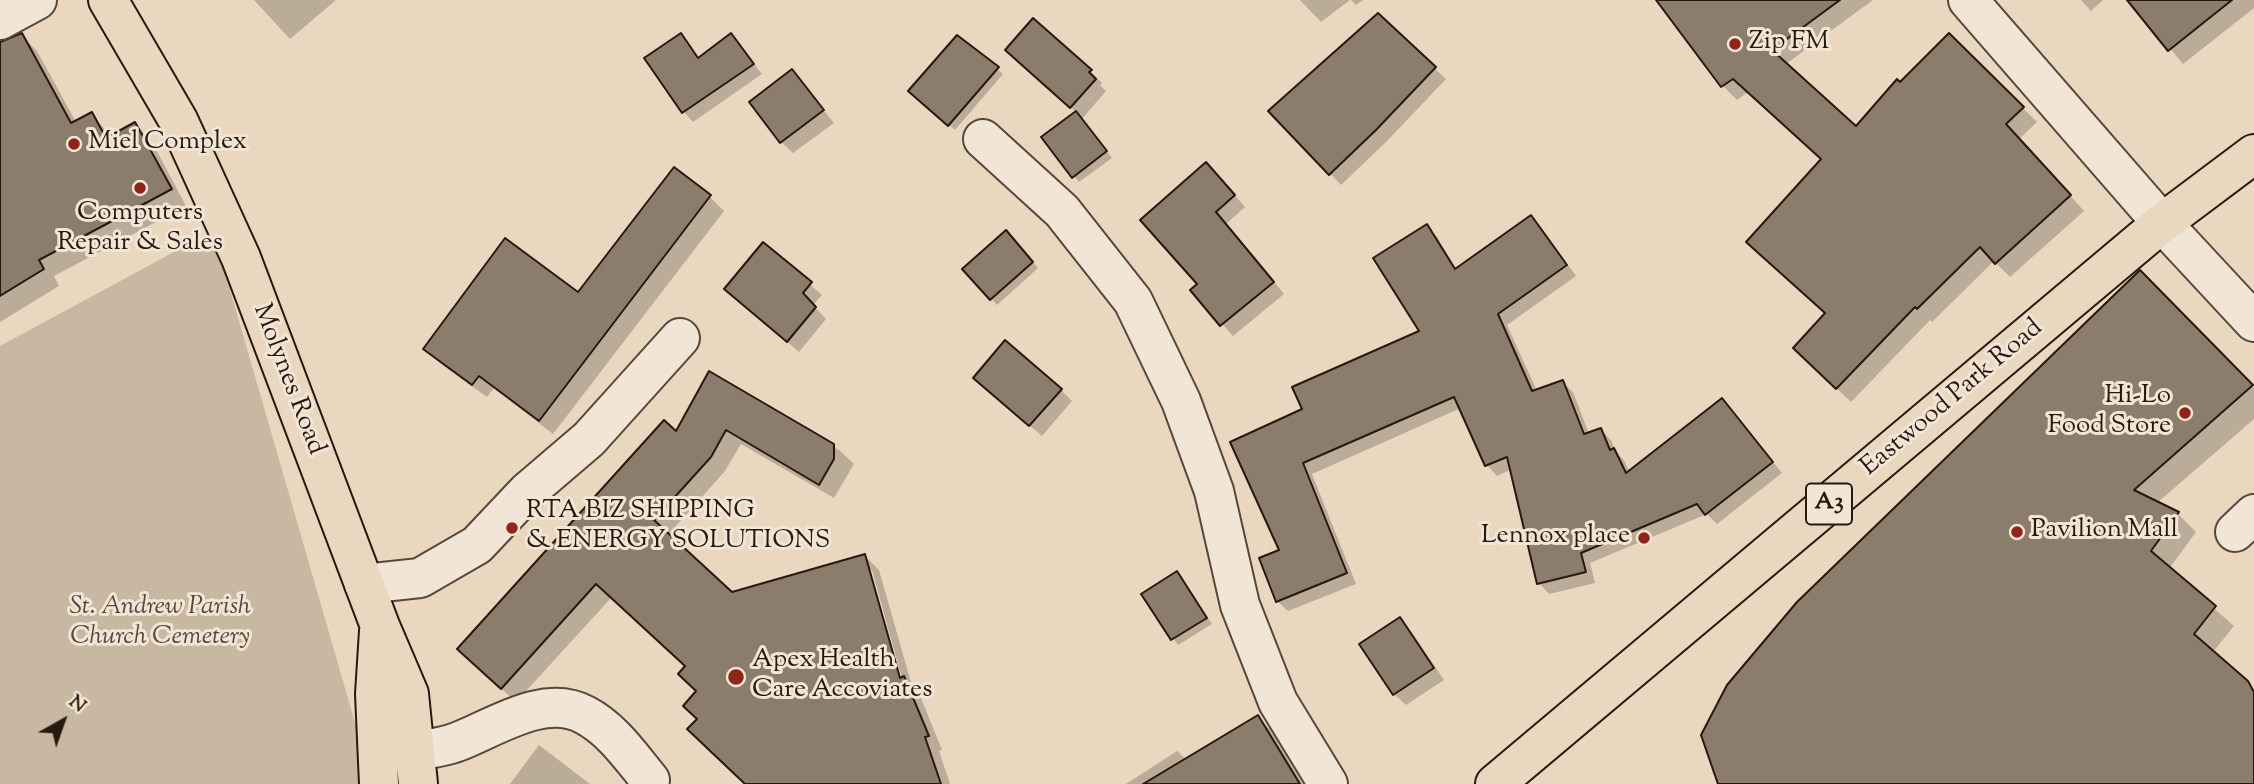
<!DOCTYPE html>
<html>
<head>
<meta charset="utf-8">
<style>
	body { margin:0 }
	#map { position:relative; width:2254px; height:784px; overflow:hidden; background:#e9d7bf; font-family:"Sorts Mill Goudy",serif }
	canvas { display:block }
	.north { position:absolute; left:28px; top:686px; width:70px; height:70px; -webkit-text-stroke:5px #f1e5d5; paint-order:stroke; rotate:40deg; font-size:19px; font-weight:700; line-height:28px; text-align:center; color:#27190f }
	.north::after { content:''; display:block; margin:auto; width:24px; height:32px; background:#27190f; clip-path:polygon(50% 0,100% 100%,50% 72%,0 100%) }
</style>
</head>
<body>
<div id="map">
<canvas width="2254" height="784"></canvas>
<div class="north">N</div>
</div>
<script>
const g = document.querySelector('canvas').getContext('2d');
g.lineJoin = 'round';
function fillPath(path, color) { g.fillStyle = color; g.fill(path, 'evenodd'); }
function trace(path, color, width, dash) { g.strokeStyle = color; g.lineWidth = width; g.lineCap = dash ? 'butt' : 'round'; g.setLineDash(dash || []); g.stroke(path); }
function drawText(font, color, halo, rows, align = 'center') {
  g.font = font + ' "Sorts Mill Goudy",serif'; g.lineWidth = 6; g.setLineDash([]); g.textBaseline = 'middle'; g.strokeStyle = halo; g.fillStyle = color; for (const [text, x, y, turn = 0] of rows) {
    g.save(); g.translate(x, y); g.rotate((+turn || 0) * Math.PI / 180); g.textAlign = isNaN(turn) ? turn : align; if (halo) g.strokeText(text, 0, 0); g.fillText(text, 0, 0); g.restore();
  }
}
fillPath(new Path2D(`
	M213,231l149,516 -2,37h-360v-438z`), '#c8b7a1');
fillPath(new Path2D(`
	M254,0h82l-46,39z
	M1300,0h50l-29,22z
	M1351,0h12l-7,5z
	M1658,0h215l-87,64 70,64 93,-93 88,87 -18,17 65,72 -74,66 -16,-16 -62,61 -2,-2 -79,82 -56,-54 32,-34 -5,-154 -74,-68 -11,8 -14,-14z
	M2081,0h22l-12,11z
	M2130,0h124v8l-71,56z
	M1033,20l57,51 12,12 -2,2 6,6 -24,28 30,39 -33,24 -5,-6 3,-63 -58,-52z
	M21,35l16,16 39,71 16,-8 19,23 24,-13 16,16 35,66 -132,70 5,10 -59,36v-278z
	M681,35l19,24 31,-24 31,39 -69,48 -9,-10 -37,-54z
	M957,37l46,37 -48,56 -39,-34z
	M1434,68l12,11 -59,62 -46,44 -71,-74z
	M792,72l42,51 -41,30 -12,-11z
	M674,169l36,28 14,14 -171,223 -59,-46 -7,9 -47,-34 -14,-14 153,-55z
	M1218,176l27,31 -19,17 58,70 -51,42 -40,-46 7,-6z
	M1530,217l11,10 35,49 -69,49 30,66 25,-9 11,10 16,42 12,-4 10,10 5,12 8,8 6,13 92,-73 60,73 -65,51 -10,-10 -117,49 5,20 -46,11 -10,-11 -27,-114 -15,7 -10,-11 -26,-57 -149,66 44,110 -68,27 -11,-10 5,-50 23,-141 117,-78 4,-105 11,10 20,33z
	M1011,238l27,30 -41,37 -32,-36z
	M764,245l58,50 -9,10 13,14 -27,33 -73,-63z
	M2140,272l114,116v31l-97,84 21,11 18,18 -27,37 65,57 -21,26 41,37v95h-534z
	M710,374l129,76 15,14 -20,34 -93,-54 -16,27 -57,64 64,59 133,-38 14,14 33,116 7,7 23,57 -3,1 11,33h-203l-48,-65v-27l-12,-25 -76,-69 -95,104 -43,-39 204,-229zM868,570h4l32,116 -3,1z
	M987,389l74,1 11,11 -30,35z
	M1177,573l35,51 -34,21 -35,-50z
	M1400,620l11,11 33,49 -38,25 -12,-11z
	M1258,718l12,11 33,55h-177l51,-33 10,9z
	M539,745l51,39h-80z`), '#0003');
const building = new Path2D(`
	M1656,0h184l-68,50 84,76 41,-47 3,3 49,-49 75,74 -18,17 65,71 -76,69 -15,-17 -63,62 -2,-2 -79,82 -43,-41 32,-35 -79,-71 75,-83 -88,-80 -12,8z
	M2127,0h105l-64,51z
	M1378,13l58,54 -60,63 -47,45 -61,-64z
	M1033,18l59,52 -3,2 7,7 -26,29 -65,-58z
	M22,33l49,90 21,-11 14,26 29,-16 37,67 -133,71 5,9 -44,27v-254z
	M681,33l17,25 33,-25 23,31 -72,49 -38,-55z
	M957,35l42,32 -51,59 -40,-35z
	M792,69l32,41 -44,33 -31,-41z
	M1076,111l31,40 -35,27 -31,-41z
	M1206,162l29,33 -19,17 58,70 -54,44 -30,-36 7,-6 -57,-64z
	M674,167l37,28 -172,226 -60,-45 -7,9 -49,-36 82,-111 73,54z
	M1531,215l36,50 -69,49 34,77 31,-11 21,54 17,-6 9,22 4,-2 12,25 96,-75 51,64 -68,53 -8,-11 -116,49 5,19 -49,12 -30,-127 -22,9 -31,-69 -151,66 44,110 -71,29 -17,-44 20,-8 -49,-108 72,-33 -10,-22 127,-56 -46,-73 54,-34 28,45z
	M1006,230l27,32 -43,38 -28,-31z
	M763,242l49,40 -9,11 13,14 -29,35 -63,-53z
	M2140,270l113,115 -119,105 45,22 -28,39 65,55 -22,28 54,47 6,11v92h-536l-17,-49 26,-50 70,-83z
	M1005,340l57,49 -33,37 -56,-48z
	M709,371l125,73v15l-15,26 -93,-55 -15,27 -57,63 78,72 133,-38 35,124 4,-2 25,60 -4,1 16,47h-196l-58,-55 10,-10 -14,-13 13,-15 -18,-17 7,-8 -89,-82 -95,105 -44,-40 207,-229 12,11z
	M1177,571l30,47 -36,22 -30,-46z
	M1400,617l34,51 -41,27 -34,-51z
	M1258,715l42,69h-157z`);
fillPath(building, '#8c7c6b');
trace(building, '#27190f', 2);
const minor = new Path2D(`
	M1968,0l194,223 92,99
	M0,20l37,-20
	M983,139l79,72 71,90 48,100 33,90 26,114 38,97 50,82
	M2235,532l19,-18
	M364,584l56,-6 57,-33 50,-53 62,-53 91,-101
	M415,751c14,-2 29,-4 42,-9 39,-15 87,-49 128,-27 27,14 46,42 65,65`);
const major = new Path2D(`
	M108,0l70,120 63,138 139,368 29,68 9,90
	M379,784l-4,-90 4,-63
	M1495,784l667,-561 92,-69`);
trace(minor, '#58483b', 42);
trace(major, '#27190f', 42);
trace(minor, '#f1e5d5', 38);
trace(major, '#e9d7bf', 38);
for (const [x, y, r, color] of [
	[1735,44,7,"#8f2418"],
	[74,144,7,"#8f2418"],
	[140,188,7,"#8f2418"],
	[2185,413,7,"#8f2418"],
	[512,528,7,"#8f2418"],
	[2017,532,7,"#8f2418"],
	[1644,538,7,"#8f2418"],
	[736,677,9,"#8f2418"]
]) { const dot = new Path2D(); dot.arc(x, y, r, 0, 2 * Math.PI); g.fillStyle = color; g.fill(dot); trace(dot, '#f1e5d5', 2.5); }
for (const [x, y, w] of [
	[1829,504,46]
]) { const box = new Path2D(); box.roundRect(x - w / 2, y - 20.5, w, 41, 5); g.fillStyle = '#f1e5d5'; g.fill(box); trace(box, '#27190f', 2); }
drawText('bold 24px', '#27190f', null, [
	["A3",1829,504]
]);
drawText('26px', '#27190f', '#f1e5d5', [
	["Zip FM",1749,44],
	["Miel Complex",88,144],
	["Computers",140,215,"center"],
	["Repair & Sales",140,245,"center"],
	["Hi-Lo",2171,398,"right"],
	["Food Store",2171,428,"right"],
	["RTA BIZ SHIPPING",526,513],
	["& ENERGY SOLUTIONS",526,543],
	["Pavilion Mall",2031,532],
	["Lennox place",1630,538,"right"],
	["Apex Health",752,662],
	["Care Accoviates",752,692]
], 'left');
drawText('26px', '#27190f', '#f1e5d5', [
	["Molynes Road",287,380,69],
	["Eastwood Park Road",1953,399,-40]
]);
drawText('italic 26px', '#57483b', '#f1e5d5', [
	["St. Andrew Parish",160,609],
	["Church Cemetery",160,639]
]);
</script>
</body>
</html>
